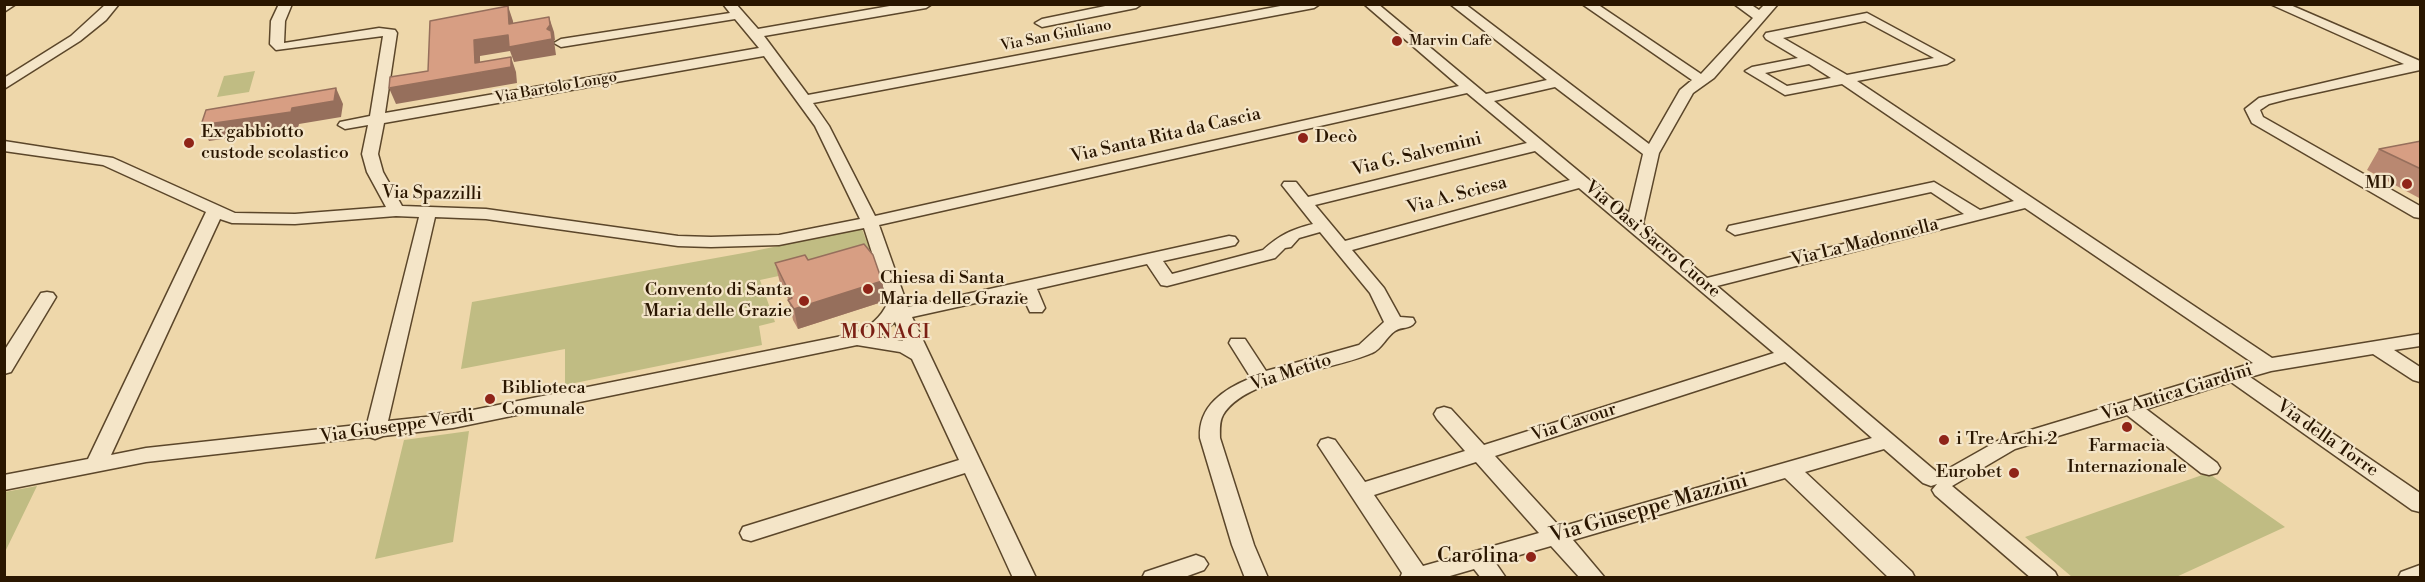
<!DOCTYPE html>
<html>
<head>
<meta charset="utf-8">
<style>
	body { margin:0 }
	#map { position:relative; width:2425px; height:582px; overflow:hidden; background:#eed7aa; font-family:"Libre Bodoni",serif }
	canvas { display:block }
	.frame { position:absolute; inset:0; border:6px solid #2a1600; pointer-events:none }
</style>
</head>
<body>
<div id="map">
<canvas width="2425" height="582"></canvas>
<div class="frame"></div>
</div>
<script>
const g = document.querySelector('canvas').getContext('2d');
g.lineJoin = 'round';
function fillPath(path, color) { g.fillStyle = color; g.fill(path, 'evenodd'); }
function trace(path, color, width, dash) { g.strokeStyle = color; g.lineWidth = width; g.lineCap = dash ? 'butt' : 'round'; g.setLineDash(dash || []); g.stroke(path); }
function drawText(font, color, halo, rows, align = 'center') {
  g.font = font + ' "Libre Bodoni",serif'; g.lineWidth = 4.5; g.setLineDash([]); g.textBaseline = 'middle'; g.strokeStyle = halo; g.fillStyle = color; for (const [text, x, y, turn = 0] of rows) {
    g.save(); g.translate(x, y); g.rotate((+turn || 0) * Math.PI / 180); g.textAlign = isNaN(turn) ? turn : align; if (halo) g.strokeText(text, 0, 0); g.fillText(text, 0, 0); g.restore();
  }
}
fillPath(new Path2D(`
	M255,71l-6,21 -32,5 7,-21z
	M862,229l10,27 -112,24 15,42 -16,4 3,19 -197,40v-36l-104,20 11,-67 277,-50z
	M469,431l-16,111 -78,17 29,-119z
	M2208,473l77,54 -111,51 -102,-1 -47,-40z
	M37,486l-32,66v-60z`), '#c0bc83');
const minor = new Path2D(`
	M4,4h12l-12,8z
	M106,4h13l-13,16 -26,21 -76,48v-11l67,-42z
	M279,4h13l-7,17 -1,22 95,-15 16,2 2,3 -12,80 374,-65 -24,-29 -174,28 -7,-4 7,-4 169,-26 -7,-9h13l22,25 143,-25h31l-6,4 -162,28 44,59 483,-91h29l-6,4 -501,95 16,23 46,90 584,-130 -95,-82h14l108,90 61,-14 -97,-76h15l184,140 31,-54 12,-10 -110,-76h15l104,70 52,-56 -19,-14h16l9,6 6,-6h13l-64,74 -21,15 -34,60 -16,71 64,54 257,-64 -33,-22 -196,43 -8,-5 2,-4 205,-44 46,28 34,-9 -172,-117 -57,11 -40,-24 7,-4 46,-9 -32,-19 -2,-3 2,-3 101,-20 87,47 -7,4 -90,17 415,277 148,-24v12l-26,4 26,17v15l-7,-2 -40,-26 -102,17 -21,6 170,116v19l-8,-2 -181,-128 -85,27 71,54 3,5 -3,5 -8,2 -8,-2 -74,-58 -112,34 -63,37 103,86 3,6h-27l-96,-83 -3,-5 5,-6 -6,2 -8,-3 -39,-34 -79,23 107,100 3,6h-26l-104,-100 -212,62 32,38h-25l-29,-32 -56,16 11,16h-25l-7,-9 -31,9h-43l2,-5 -84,-128 3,-5 7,-2 7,2 30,42 100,-31 -28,-32 -3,-5 3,-5 7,-2 7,2 33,36 290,-92 -195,-165 -227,62 32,38 16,29 13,1 2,4c-5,8 -13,4 -20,9 -9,6 -13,18 -23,22 -37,17 -126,24 -149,62 -4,7 -3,16 -3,23l34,107 14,33h-23l-13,-33 -32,-107c-2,-32 24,-49 51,-60l-22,-35 2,-4h14l21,32 93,-26 25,-23 -14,-29 -50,-61 -21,6 -8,9 -6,1 -10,10 -108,28 -6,-1 -14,-21 -110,25 8,19 -3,4h-12l-9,-19 -109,24 124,261h-23l-48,-105 -214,68 -8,-2 -3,-6 3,-6 216,-67 -47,-101 -12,-7 -43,-7 -404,83 -70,8 -8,3 -6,-2 -223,25 -142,28v-15l84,-16 118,-247 -103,-47 -99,-14v-10l109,17 122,55 60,1 91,-7 -19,-35 -5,-18 6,-29 -23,4 -7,-4 2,-3 30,-6 13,-80 -107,14 -6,-6 1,-23zM1865,21l69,37 -87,17 -64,-37zM764,56l51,70 45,93 -81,16 -68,2 -33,-1 -192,-27 -84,-3 -19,-34 -5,-18 6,-31zM1809,64l22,14 -44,8 -22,-13zM1555,87l88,67 -14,59 -135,-112zM1467,93l60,50 -219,54 -12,-15h-12l-2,3 31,39c-23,6 -33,11 -50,26l-91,24 -9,-13 72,-16 3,-4 -3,-4 -6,-1 -321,71 -29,-82zM1535,151l35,29 -225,61 -30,-36zM2025,208l228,155 -252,76 -62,35 -222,-188zM396,216l23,1 -52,207 -221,24 -35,7 109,-236 12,4 63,1zM435,217l51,2 192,27 33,1 68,-2 85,-17 24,74c-7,16 -19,26 -36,32l-399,80 -65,7zM895,322l8,19 -25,-4zM1785,362l87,76 -312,89 -65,-71zM1476,462l63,71 -116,33 -49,-71z
	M1115,4h27l-6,4 -94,19 -7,-4 7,-4z
	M2270,4h18l132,57v9l-132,29 -19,5 -9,6 3,7 157,89v12l-6,-1 -162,-94 -7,-14 14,-11 145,-34z
	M47,292l6,1 3,4 -45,75 -7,2v-23l37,-58z
	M1196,555l8,3 4,6 -4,6 -22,8h-40l3,-6z
	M2420,565v13h-22l3,-6z`);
trace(minor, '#5b462a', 3);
fillPath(minor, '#f4e5c8');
fillPath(new Path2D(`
	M2421,141v58l-54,-29 12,-21z
	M808,260l74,21 3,20 -87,28 -5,-9 -4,-19 -9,-18 -5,-20z`), '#b98871');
fillPath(new Path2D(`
	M508,6l5,15 1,18 -5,-15z
	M549,17l5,15 1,8 -1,1 2,14 -42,7 -4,-11 -30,5v17l31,-16 5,15 1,11 -121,21 -7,-16 86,-25 -1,-23 73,-11z
	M336,88l7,16 -2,13 -42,7 -1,4 -89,13 -8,-16 91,-17z
	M882,281l3,20 -87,28 -4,-20z`), '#966f5c');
const building = new Path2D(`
	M508,6l1,18 40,-7 1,8 -3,4 4,2 1,8 -43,8 -1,-12 -34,5 1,23 36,-6v10l-122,21 1,-11 38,-6 2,-50z
	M336,88l-2,13 -42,7 -1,4 -90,13 5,-15z
	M2421,141v28l-42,-20z
	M864,244l9,11 9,26 -88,28 -6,-9 4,-2 -17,-35 30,-8 3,5z`);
fillPath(building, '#d79e83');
trace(building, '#966f5c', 1.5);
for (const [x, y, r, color] of [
	[1397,41,6,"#8f2418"],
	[1303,138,6,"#8f2418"],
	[189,143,6,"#8f2418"],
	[2407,184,6,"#8f2418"],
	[868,289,6,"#8f2418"],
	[804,301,6,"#8f2418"],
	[490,399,6,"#8f2418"],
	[2127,427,6,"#8f2418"],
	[1944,440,6,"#8f2418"],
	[2014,473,6,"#8f2418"],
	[1531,557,6,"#8f2418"]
]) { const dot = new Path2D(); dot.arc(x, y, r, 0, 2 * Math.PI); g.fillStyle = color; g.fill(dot); trace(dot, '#f4e5c8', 2); }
drawText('15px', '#2a1600', '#f4e5c8', [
	["Via San Giuliano",1056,36,-11],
	["Via Bartolo Longo",556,88,-10]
]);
drawText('15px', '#2a1600', '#f4e5c8', [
	["Marvin Cafè",1409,41]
], 'left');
drawText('18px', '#2a1600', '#f4e5c8', [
	["Ex gabbiotto",201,133],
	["custode scolastico",201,154],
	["Decò",1315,138],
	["MD",2395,184,"right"],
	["Chiesa di Santa",880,279],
	["Maria delle Grazie",880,300],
	["Convento di Santa",792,291,"right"],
	["Maria delle Grazie",792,312,"right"],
	["Biblioteca",502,389],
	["Comunale",502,410],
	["i Tre Archi 2",1956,440],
	["Farmacia",2127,447,"center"],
	["Internazionale",2127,468,"center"],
	["Eurobet",2002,473,"right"]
], 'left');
drawText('18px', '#2a1600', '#f4e5c8', [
	["Via Santa Rita da Cascia",1166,136,-13],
	["Via G. Salvemini",1417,155,-14],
	["Via Spazzilli",432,194,1],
	["Via A. Sciesa",1457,196,-15],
	["Via Oasi Sacro Cuore",1652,240,40],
	["Via La Madonnella",1865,243,-14],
	["Via Metito",1291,373,-18],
	["Via Antica Giardini",2177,393,-17],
	["Via Cavour",1574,423,-18],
	["Via Giuseppe Verdi",397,427,-8],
	["Via della Torre",2327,439,35]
]);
g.letterSpacing = '1.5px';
drawText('20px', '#7a1f14', '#f4e5c8', [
	["MONACI",886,333]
]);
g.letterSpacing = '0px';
drawText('21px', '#2a1600', '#f4e5c8', [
	["Via Giuseppe Mazzini",1649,509,-16]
]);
drawText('21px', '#2a1600', '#f4e5c8', [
	["Carolina",1519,557]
], 'right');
</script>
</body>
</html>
